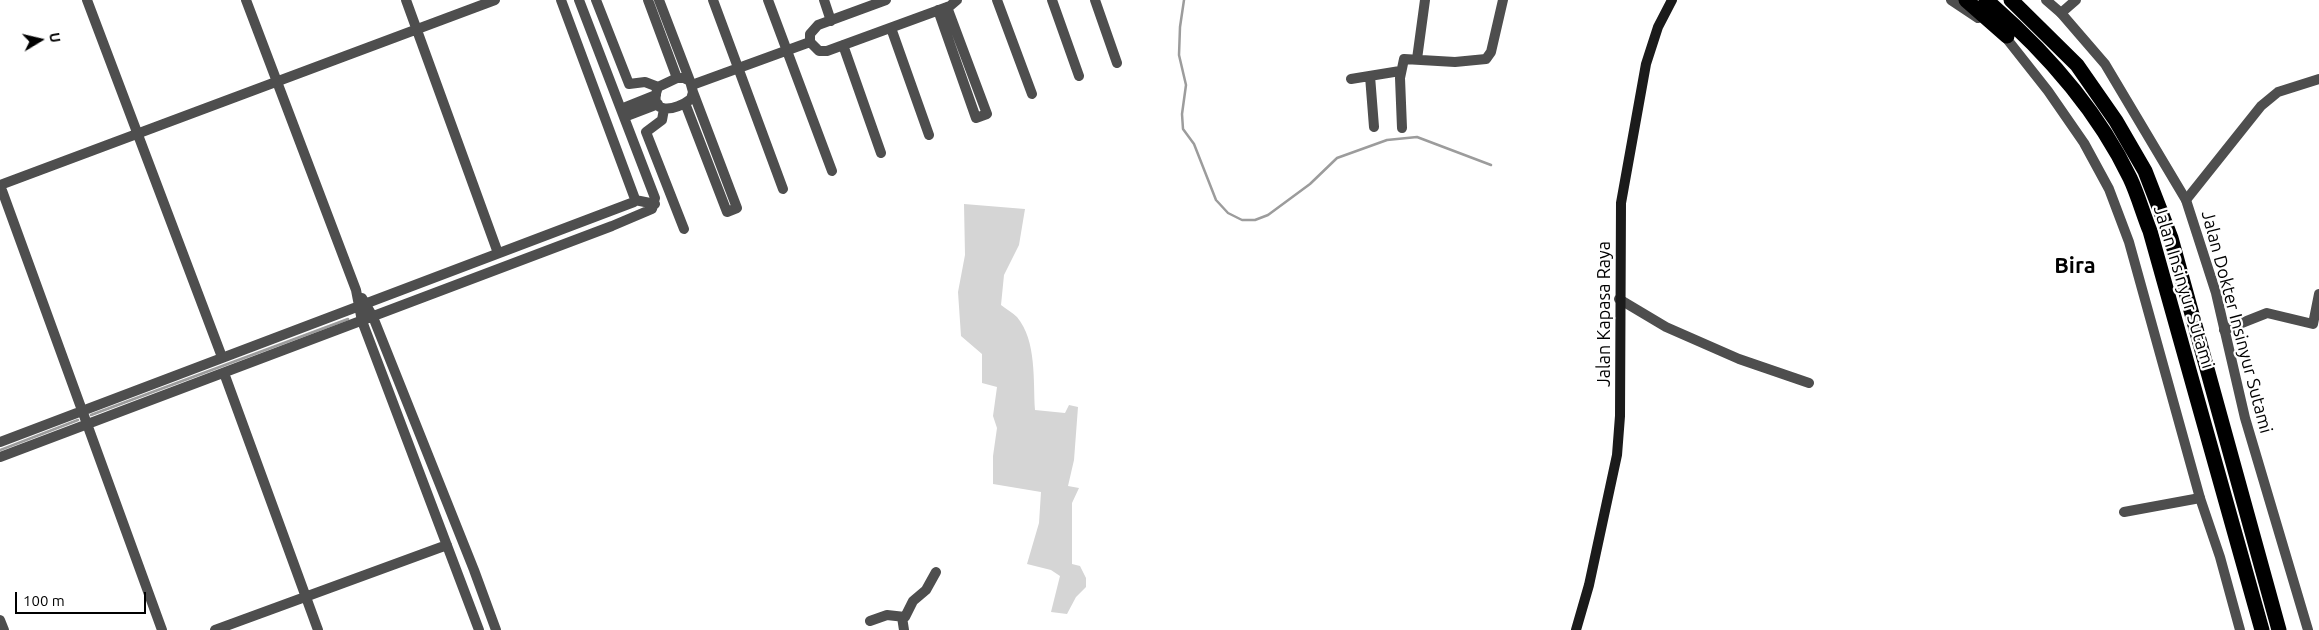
<!DOCTYPE html>
<html>
<head>
<meta charset="utf-8">
<style>
	body { margin:0 }
	#map { position:relative; width:2319px; height:630px; overflow:hidden; background:#fff; font-family:Ubuntu,sans-serif }
	canvas { display:block }
	.north { position:absolute; left:15px; top:15px; width:50px; height:50px; -webkit-text-stroke:4px #fff; paint-order:stroke; rotate:81deg; font-size:14px; font-weight:700; line-height:20px; text-align:center; color:#000 }
	.north::after { content:''; display:block; margin:auto; width:18px; height:22px; background:#000; clip-path:polygon(50% 0,100% 100%,50% 72%,0 100%) }
	.scale { position:absolute; left:15px; top:592px; width:131px; height:22px; box-sizing:border-box; border:2px solid #000; border-top:0; padding-left:6px; font-size:15px; line-height:18px; white-space:nowrap; color:#000; -webkit-text-stroke:4px #fff; paint-order:stroke }
</style>
</head>
<body>
<div id="map">
<canvas width="2319" height="630"></canvas>
<div class="north">U</div>
<div class="scale">100 m</div>
</div>
<script>
const g = document.querySelector('canvas').getContext('2d');
g.lineJoin = 'round';
function fillPath(path, color) { g.fillStyle = color; g.fill(path, 'evenodd'); }
function trace(path, color, width, dash) { g.strokeStyle = color; g.lineWidth = width; g.lineCap = dash ? 'butt' : 'round'; g.setLineDash(dash || []); g.stroke(path); }
function drawText(font, color, halo, rows, align = 'center') {
  g.font = font + ' Ubuntu,sans-serif'; g.lineWidth = 4.5; g.setLineDash([]); g.textBaseline = 'middle'; g.strokeStyle = halo; g.fillStyle = color; for (const [text, x, y, turn = 0] of rows) {
    g.save(); g.translate(x, y); g.rotate((+turn || 0) * Math.PI / 180); g.textAlign = isNaN(turn) ? turn : align; if (halo) g.strokeText(text, 0, 0); g.fillText(text, 0, 0); g.restore();
  }
}
fillPath(new Path2D(`
	M964,204l61,5 -6,36 -15,30 -3,30c5,4 12,8 16,12 20,24 16,64 18,93l30,3 4,-8 9,2 -4,53 -6,26 11,2 -7,15v61l8,2 6,12v9l-10,10 -9,17 -16,-2 9,-36 -9,-6 -24,-6 12,-41 2,-31 -48,-8v-28l4,-28 -4,-12 4,-29 -15,-4v-29l-21,-18 -3,-44 7,-37z`), '#d5d5d5');
trace(new Path2D(`
	M1184,0l-4,27 -1,28 7,30 -4,29 1,15 11,15 22,56 12,13 14,7h13l13,-5 42,-31 27,-26 50,-18 30,-3 74,28
	M91,415l257,-96
	M0,450l78,-30`), '#9c9c9c', 2.5);
trace(new Path2D(`
	M87,0l135,357
	M246,0l110,290 6,31 117,309
	M406,0l92,253
	M596,0l33,84 16,-2 13,5
	M648,0l29,78
	M659,0l31,81
	M713,0l70,189
	M768,0l64,171
	M824,0l7,21
	M886,0l-68,25 -8,9v8l9,9h8l123,-45 7,-6
	M997,0l35,94
	M1052,0l27,76
	M1095,0l22,63
	M938,10l38,108 11,-4 -40,-107
	M2061,13l15,-13
	M891,28l38,107
	M843,45l38,108
	M1417,59l8,-59
	M1370,76l4,51
	M677,78h7l6,3 3,11 -2,7c-15,12 -44,17 -33,-12z
	M1351,79l49,-8
	M692,85l118,-43
	M685,103l42,109 10,-4 -44,-116
	M621,109l35,-14
	M664,109l-2,11 -16,12 38,97
	M624,117l34,-13
	M1402,128l-2,-50 4,-19 51,3 31,-3 5,-7 12,-52
	M0,185l495,-185
	M0,185l162,445
	M635,200l20,4
	M2186,200l75,-94 17,-14 41,-13
	M362,298l11,19 101,253 22,60
	M1619,299l47,28 73,32 70,24
	M2224,330l43,-17 46,11 6,-30
	M224,373l94,257
	M0,442l634,-240 1,-3 -74,-199
	M0,457l612,-231 40,-17 3,-11 -76,-198
	M2124,512l76,-14
	M902,617l2,13
	M0,620l4,10
	M870,621l17,-6 18,2 8,-16 13,-11 10,-18
	M215,630l232,-85`), '#4e4e4e', 10);
trace(new Path2D(`
	M1951,0l27,18
	M2046,0l15,13 44,51 81,136 30,93 29,125 63,212
	M2003,34l45,57 36,52 25,46 20,53 71,256 20,59 20,73`), '#4e4e4e', 10);
trace(new Path2D(`
	M1576,630l13,-45 28,-130 3,-39 1,-213 25,-139 12,-37 14,-27`), '#1b1b1b', 10);
trace(new Path2D(`
	M1966,0l41,36
	M1986,0c57,49 111,109 144,178 8,17 13,36 20,53l112,399
	M2011,0l66,65 39,56 29,50 26,67 108,392`), '#000', 15);
drawText('18px', '#000', '#fff', [
	["Jalan Insinyur Sutami",2184,287,73],
	["Jalan Kapasa Raya",1604,314,-90],
	["Jalan Dokter Insinyur Sutami",2237,322,75]
]);
drawText('bold 22px', '#000', '#fff', [
	["Bira",2075,266]
]);
</script>
</body>
</html>
